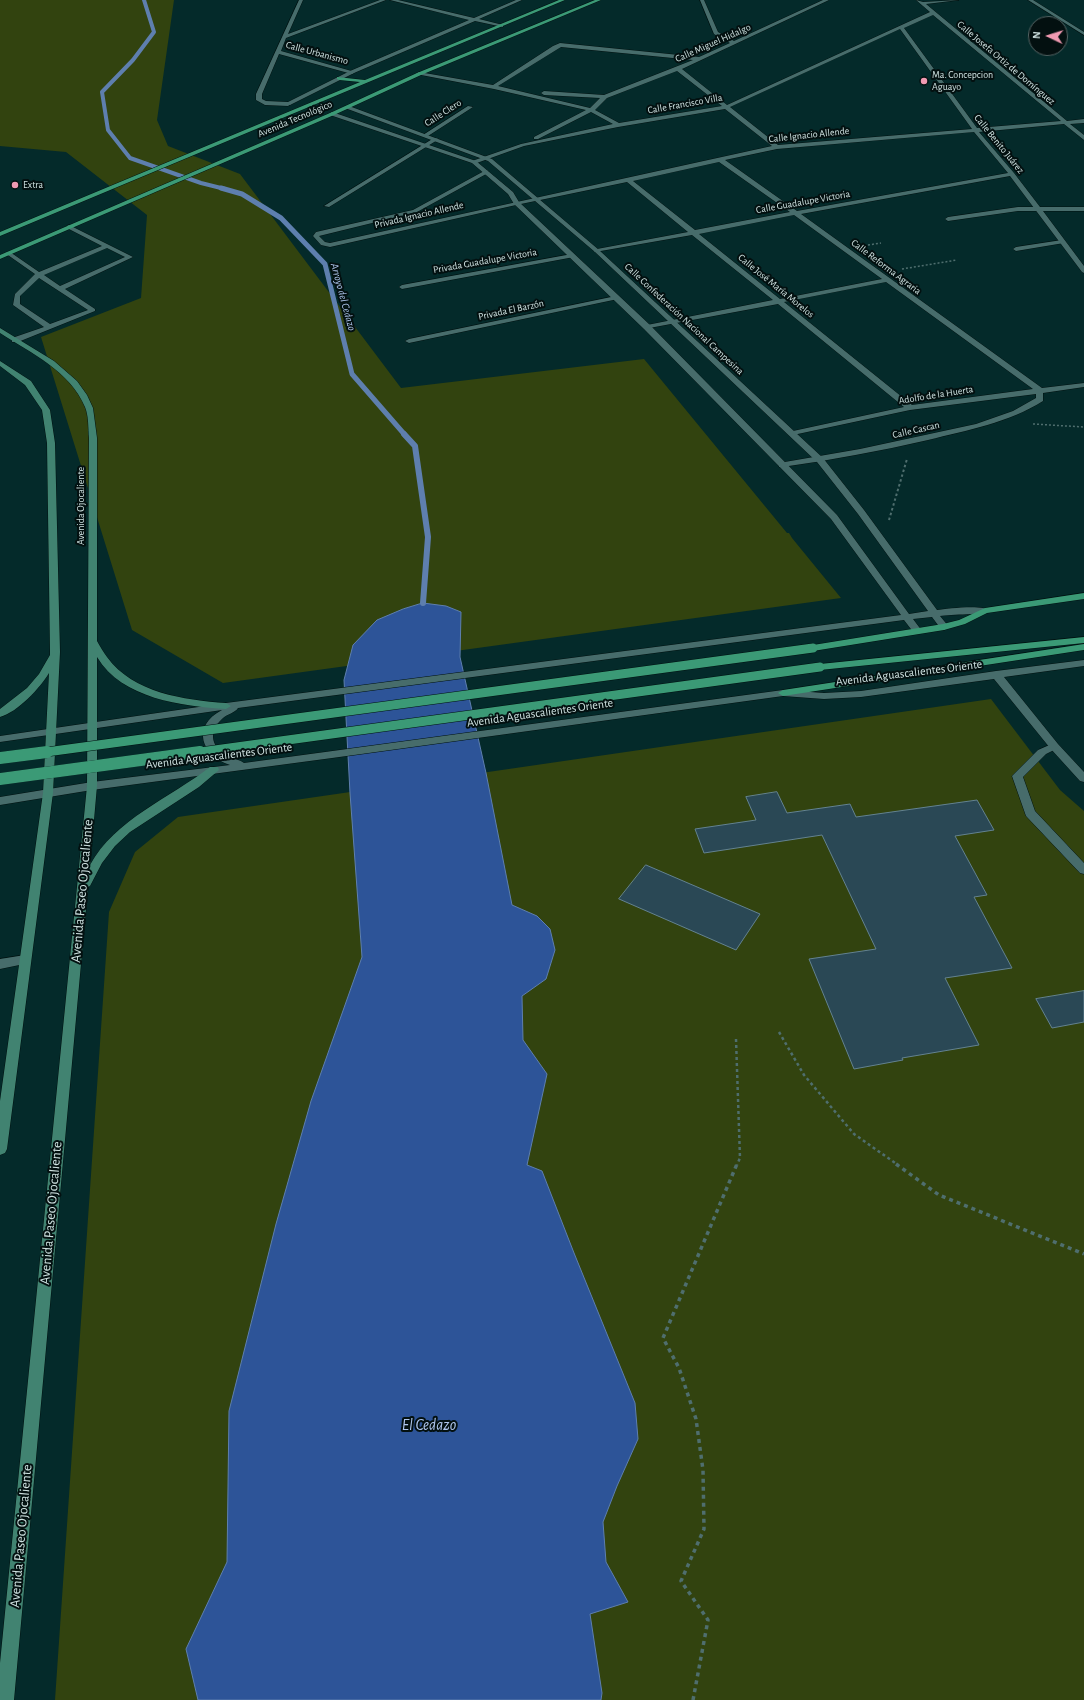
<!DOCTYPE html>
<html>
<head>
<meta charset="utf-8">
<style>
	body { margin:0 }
	#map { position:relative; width:1084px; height:1700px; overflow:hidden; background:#042a2a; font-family:"Alegreya Sans",sans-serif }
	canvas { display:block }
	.north { position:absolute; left:1028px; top:16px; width:40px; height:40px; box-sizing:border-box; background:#031010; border:1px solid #556464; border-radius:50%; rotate:274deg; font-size:11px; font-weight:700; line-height:16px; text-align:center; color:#cfe2e1 }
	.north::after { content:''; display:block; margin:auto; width:14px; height:18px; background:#f19ab2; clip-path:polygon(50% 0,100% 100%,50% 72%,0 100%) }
</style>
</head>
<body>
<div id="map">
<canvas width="1084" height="1700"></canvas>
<div class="north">N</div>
</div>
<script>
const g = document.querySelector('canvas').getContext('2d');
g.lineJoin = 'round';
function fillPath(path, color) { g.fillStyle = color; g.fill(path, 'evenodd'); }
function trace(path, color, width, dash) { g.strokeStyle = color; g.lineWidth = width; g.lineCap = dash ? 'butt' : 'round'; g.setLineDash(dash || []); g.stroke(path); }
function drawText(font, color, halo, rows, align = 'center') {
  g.font = font + ' "Alegreya Sans",sans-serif'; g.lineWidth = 4; g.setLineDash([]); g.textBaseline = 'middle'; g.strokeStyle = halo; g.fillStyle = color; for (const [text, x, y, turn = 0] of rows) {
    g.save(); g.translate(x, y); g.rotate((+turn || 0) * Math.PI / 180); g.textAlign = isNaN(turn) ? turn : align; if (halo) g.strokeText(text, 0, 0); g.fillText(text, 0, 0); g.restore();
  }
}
fillPath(new Path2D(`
	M0,0h174l-17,120 11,26 72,28 161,214 243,-29 143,174h2l3,5 49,60 -618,85 -91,-53 -91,-293 100,-39 6,-83 -81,-63 -66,-6z
	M991,699l69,91 24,21v889h-1029l54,-788 26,-60 43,-35z`), '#32430f');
const water = new Path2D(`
	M423,603l23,3 15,6 -1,45 26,116 26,132 25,11 13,13 5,21 -9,29 -24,17 1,44 24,34 -20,91 15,6 32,82 61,150 3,36 -21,47 -14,36 3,40 22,40 -38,12 12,79 -1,7h-403l-12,-51 41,-87 2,-151 47,-187 35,-123 51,-144 -12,-164 -6,-113 9,-35 24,-25 26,-11z`);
fillPath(water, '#2d5498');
trace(water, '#5e7fae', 1);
trace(new Path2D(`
	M144,0l10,32 -21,28 -31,32 6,38 22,28 71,25 24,6`), '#5e7fae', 4);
trace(new Path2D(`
	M221,188l21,6 39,24 44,46 27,110 53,61`), '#5e7fae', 5);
trace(new Path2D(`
	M404,434l11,12 13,91 -5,66`), '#5e7fae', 6);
const building = new Path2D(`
	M777,792l10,21 63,-9 6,13 121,-17 17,30 -39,6 32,59 -13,2 38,71 -67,10 34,67 -77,13 1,2 -49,9 -45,-110 67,-10 -54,-114 -118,18 -9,-24 61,-9 -10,-23z
	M646,865l114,49 -24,36 -117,-51z
	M1084,991v31l-32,6 -16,-29z`);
fillPath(building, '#2a4855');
trace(building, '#638290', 1);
const service = new Path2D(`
	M1018,207h20l3,2 -3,2h-20l-70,10 -3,-2 3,-2z
	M69,225l64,32 -68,32 30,20v2l-77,31h-6v-4l32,-11 -31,-22 2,-11 20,-20 -30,-21 5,-1 29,20 63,-26 -35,-18v-2zM107,248l18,9 -65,29 -16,-11zM39,278l49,32 -38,14 -30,-20v-8z
	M1062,240l2,1v2l-48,8 -3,-2 3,-2z
	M1054,743l5,3 -1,2 -12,6 -23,23 12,34 49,52v11l-4,-1 -54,-57 -14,-40 26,-26z`);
const minor = new Path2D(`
	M299,0h4l-15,34 92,-34h6l-100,38 -5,13 74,21 -3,2 -73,-20 -17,40v5l4,2 22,1 3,2 -3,2 -23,-1 -9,-5v-6z
	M700,0h4l14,32 16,9 89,-41h6l-147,69 45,36 203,-93 -14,-12 7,2 36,-2 -33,4 141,117 17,-2v4l-14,1 14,11v5l-20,-16 -85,8 35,41 26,34h44v4h-41l41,55v7l-2,-1 -72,-96 -209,38 241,174 42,-5v4l-41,6v8c-35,22 -75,29 -115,39 -48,11 -97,20 -146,27h-3v-4l81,-14 116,-25 37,-13 23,-13v-4l-126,16 -117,25h-3l-1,-2 4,-2 111,-24 -126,-103 -134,25v-4h3l126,-25 -81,-65 -97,17 -1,-1 3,-2 91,-17 -61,-50 -111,23 -186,42 -9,-2 -8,-9 3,-4 97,-22 73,-40 2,1v2l-71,39 -98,24 6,6 5,1 442,-97 -47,-37 -107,18 -94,19 -50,18 -3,-2 1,-1 49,-17 92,-20 -22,-12 -53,27h-4v-2l52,-27 -92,-21 -78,-15 3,-2 74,13 60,-39 7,-3 139,14 31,-14 -16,-9zM933,15l128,106 -84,7 -73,-100zM900,29l72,100 -194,16 -48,-38zM561,47l132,13 -89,35 -60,-4 -3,2 3,2 56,3 -10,10 -92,-22zM677,71l45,35 -103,17 -24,-13 12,-12zM974,132l34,41 -211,38 -72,-51 52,-11zM719,162l71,50 -95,18 -62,-49zM794,215l88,64 -102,20 -81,-65zM886,282l147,107 -121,16 -128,-103z
	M1028,0h5l51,32v3z
	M468,106l5,1 -45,29 -5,-1z
	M434,138l5,1 -110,68 -5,-1z
	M572,254l3,2 -1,1 -172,32 -3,-2 3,-2z
	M616,296l3,2 -1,1 -209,44 -4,-2 4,-2z
	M25,955l4,2 2,3 -2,3 -29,6v-10z`);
const tertiary = new Path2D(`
	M390,0h8l76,18 42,-18h6l-43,19 24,6v2l-28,-6 -121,52 -64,32h-4v-2l64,-32 119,-51z
	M345,106h4l143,53 107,91 224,208 41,52 73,100c10,-1 46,-6 53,1 -5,4 -40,3 -50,5l9,11 -5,3 -3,-1 -9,-12 -19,2 9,12 -5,3 -3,-1 -10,-13 -666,88c-3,5 -11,6 -15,10 -16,14 -12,31 7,39 5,2 10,3 14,6l539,-73 41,3 37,-2 135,-20 88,-11v6l-80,11 54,67 26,28v10l-4,-1 -30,-33 -56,-69 -133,18 -37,2 -41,-3 -451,62 -240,32 -92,15v-8l92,-15 138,-17c-29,-9 -39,-39 -8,-55l-222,32v-6l226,-33 675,-88 -70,-96 -187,-190 -130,-125 -6,-10 -36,-31 -142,-48 -1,-1 3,-2 144,49 37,31 6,10 131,123 187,190 72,99 19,-3 -70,-97 -41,-52 -222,-210 -107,-91 -143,-53z`);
const secondary = new Path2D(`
	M0,328l54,33 23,20 10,14 6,13 4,30v203c3,5 6,11 10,16 26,36 77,43 119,46l5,3 -5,3c-44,-3 -104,-10 -129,-52v129l-7,79c25,-46 80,-67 120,-98h8l1,3 -20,17 -69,45 -15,14 -13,17 -12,23 -2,1 -74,813h-14v-37l87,-877 2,-348c-1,-10 0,-21 -4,-31 -15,-36 -54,-54 -85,-74z
	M0,361l31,20 19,29 5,33 5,209 -7,141 -46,356 -2,4 -5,2v-54l43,-308 6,-120c-9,15 -31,39 -49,44v-8l27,-21 12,-14 11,-19v-3l-3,-209 -5,-33 -17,-25 -25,-19z`);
const primary = new Path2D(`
	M559,0h6l-565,236v-4l360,-150 -21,-2 -2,-1v-2l28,3z
	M595,0h6l-180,75 -87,40 -334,144v-4l330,-142 87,-40z
	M1084,593v6l-97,14 -22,11 -21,6 -131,21 -5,-3 5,-3 130,-21 16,-4 26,-12z
	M1084,637v6l-264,27 -5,-3 5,-3z
	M1084,644v6l-301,46 -5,-3 5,-3z`);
trace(service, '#001211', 1);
trace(minor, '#001211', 1);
trace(tertiary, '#001211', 1);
trace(secondary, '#001211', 1);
trace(primary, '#001211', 1);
trace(new Path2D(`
	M868,245l13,-2
	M902,269l55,-9
	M1033,424l51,3`), '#4f6e6e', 1.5, [2, 2]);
trace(new Path2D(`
	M889,520l18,-61`), '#4f6e6e', 2, [2.5, 2.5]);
trace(new Path2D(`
	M779,1032l25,43 50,59 44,31
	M736,1039l4,119 -3,7`), '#4f6e6e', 2.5, [3, 3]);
trace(new Path2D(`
	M896,1164l43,31 145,59
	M693,1700l15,-80 -27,-39 23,-52 -1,-59 -7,-51 -17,-51 -16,-30 74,-174`), '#4f6e6e', 3.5, [4, 4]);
fillPath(service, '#476c6b');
fillPath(minor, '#476c6b');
fillPath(tertiary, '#476c6b');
fillPath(secondary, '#418371');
fillPath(primary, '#3b9a76');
const primaryBridgeFar1 = new Path2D(`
	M39,753l774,-105
	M193,753l627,-86`);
const primaryBridge = new Path2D(`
	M0,758l47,-6
	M0,779l200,-27`);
trace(primaryBridgeFar1, '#001211', 10, []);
trace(primaryBridge, '#001211', 12, []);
trace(primaryBridgeFar1, '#3b9a76', 9);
trace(primaryBridge, '#3b9a76', 12);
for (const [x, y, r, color] of [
	[924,81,4,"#f19ab2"],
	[15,185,4,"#f19ab2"]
]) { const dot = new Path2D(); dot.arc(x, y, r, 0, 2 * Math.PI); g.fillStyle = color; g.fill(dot); trace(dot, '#031010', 1.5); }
drawText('10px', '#cfe2e1', '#031010', [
	["Calle Miguel Hidalgo",713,43,-24],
	["Calle Urbanismo",317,53,15],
	["Calle Josefa Ortiz de Domínguez",1006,63,40],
	["Calle Francisco Villa",685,104,-10],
	["Calle Clero",443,113,-33],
	["Avenida Tecnológico",295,119,-23],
	["Calle Ignacio Allende",809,135,-6],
	["Calle Benito Juárez",999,144,51],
	["Calle Guadalupe Victoria",803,202,-10],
	["Privada Ignacio Allende",419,215,-13],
	["Privada Guadalupe Victoria",485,261,-10],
	["Calle Reforma Agraria",886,267,37],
	["Calle José María Morelos",776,286,39],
	["Privada El Barzón",511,310,-12],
	["Calle Confederación Nacional Campesina",684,319,43],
	["Adolfo de la Huerta",936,395,-9],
	["Calle Cascan",916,430,-13],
	["Avenida Ojocaliente",81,506,-90]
]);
drawText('10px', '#cfe2e1', '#031010', [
	["Ma. Concepcion",932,75],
	["Aguayo",932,87],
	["Extra",23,185]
], 'left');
drawText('italic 11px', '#b0c7ee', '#031010', [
	["Arroyo del Cedazo",343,297,75]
]);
drawText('12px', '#cfe2e1', '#031010', [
	["Avenida Aguascalientes Oriente",909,673,-7],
	["Avenida Aguascalientes Oriente",540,713,-8],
	["Avenida Aguascalientes Oriente",219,756,-7]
]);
drawText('14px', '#cfe2e1', '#031010', [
	["Avenida Paseo Ojocaliente",82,891,-85],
	["Avenida Paseo Ojocaliente",51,1213,-85],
	["Avenida Paseo Ojocaliente",21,1536,-85]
]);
drawText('italic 16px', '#b0c7ee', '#031010', [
	["El Cedazo",429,1425]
]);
</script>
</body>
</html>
